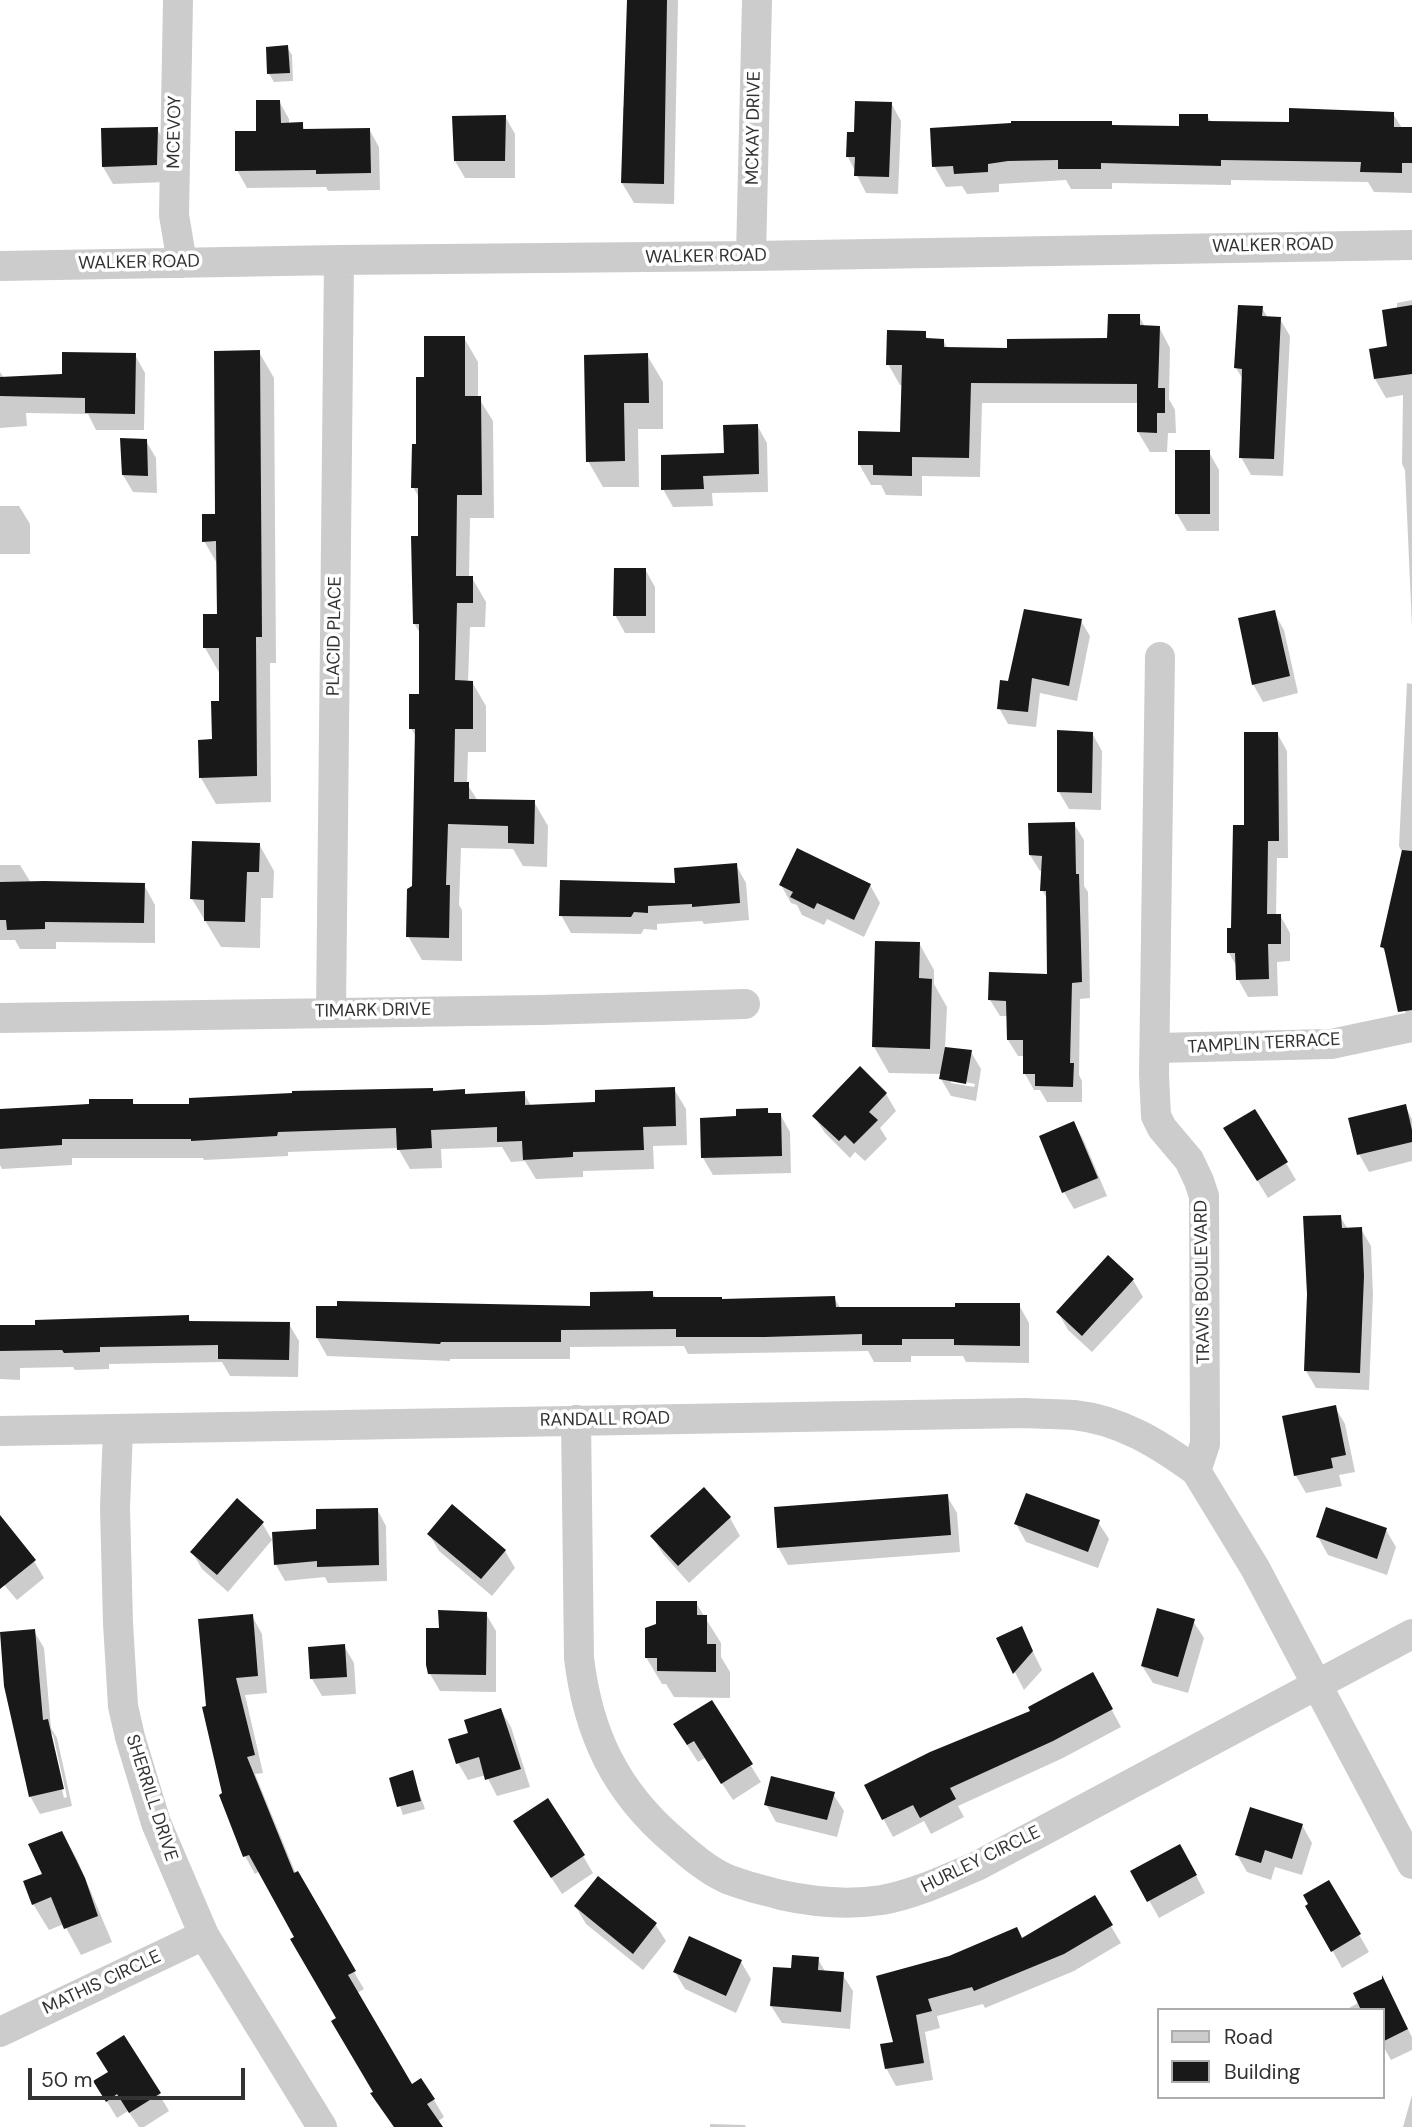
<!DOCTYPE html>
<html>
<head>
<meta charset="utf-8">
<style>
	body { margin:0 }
	#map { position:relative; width:1412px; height:2127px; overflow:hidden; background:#fff; font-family:"DM Sans",sans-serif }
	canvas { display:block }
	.legend { position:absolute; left:1157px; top:2008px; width:228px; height:91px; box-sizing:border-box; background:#fff; border:2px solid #adadad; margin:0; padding:9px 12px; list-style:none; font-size:21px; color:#323232 }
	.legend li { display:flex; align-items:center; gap:14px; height:35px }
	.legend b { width:35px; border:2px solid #adadad }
	.scale { position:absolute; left:28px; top:2068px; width:217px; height:32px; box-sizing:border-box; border:4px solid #323232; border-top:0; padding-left:9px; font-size:21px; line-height:24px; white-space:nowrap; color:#323232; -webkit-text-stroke:5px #fff; paint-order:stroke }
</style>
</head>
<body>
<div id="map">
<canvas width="1412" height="2127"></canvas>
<ul class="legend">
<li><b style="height:9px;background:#ccc"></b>Road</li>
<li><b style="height:19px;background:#191919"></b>Building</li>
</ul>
<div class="scale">50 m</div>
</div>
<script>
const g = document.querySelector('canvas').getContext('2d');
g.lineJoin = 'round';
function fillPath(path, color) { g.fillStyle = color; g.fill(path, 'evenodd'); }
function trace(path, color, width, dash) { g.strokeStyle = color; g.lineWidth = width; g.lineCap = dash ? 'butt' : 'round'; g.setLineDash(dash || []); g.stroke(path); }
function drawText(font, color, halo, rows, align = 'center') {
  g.font = font + ' "DM Sans",sans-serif'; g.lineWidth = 7; g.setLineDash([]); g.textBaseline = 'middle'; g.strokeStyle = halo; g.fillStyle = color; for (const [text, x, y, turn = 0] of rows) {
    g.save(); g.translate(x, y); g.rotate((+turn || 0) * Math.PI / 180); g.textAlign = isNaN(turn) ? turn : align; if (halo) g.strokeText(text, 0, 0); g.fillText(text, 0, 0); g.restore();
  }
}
fillPath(new Path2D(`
	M629,0h49l-4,204 -40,-1 -12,-20 1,-76h3z
	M287,47l5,8 1,26 -19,1 -5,-8z
	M279,101l10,18v5h13l3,6 64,-1 10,18 1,43 -52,1 -2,-4 -79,1 -10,-18z
	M891,103l10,18 -3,73 -32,-1 -18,-36 8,-23z
	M1393,114l9,14h10v65l-38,-1 -6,-10 -137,-2v5l-119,-2v6h-41l-5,-9 -67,4v8l-32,2 -5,-8 -16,1 -12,-21 177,-43 3,4 66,1 27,-12 5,7 78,1z
	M505,116l10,18v44h-50l-10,-17z
	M157,129l10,17v36l-54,2 -10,-17v-37z
	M1412,300v327l-7,-157 -3,-6 1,-69 -17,3 -11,-19 14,-31 8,-39v-6z
	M1262,308l6,10 12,1 10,17 -7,140 -32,-1 -10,-18 3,-76 -8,-13z
	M1139,316l6,11h14l11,21 -1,51 6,11 1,23h-8l-1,19h-17l-12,-20v-29h-156l-2,74 -58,-1v20l-36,-1 -5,-10h-10l-12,-21 43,-30 2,-49h-4l-12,-21 36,-31 4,7h15l5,9 61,1 100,-10z
	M464,338l14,24v35l15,24 1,97h-24l-1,60h3l14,24 -1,25h-15l-2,55h4l14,24v46h-18l-1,32 11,17 56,1 14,24 -1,41 -24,-1 -10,-17 -52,-1 -2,57 3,5v51l-40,-1 -14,-24 6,-49 3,-148 -6,-11 9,-32 1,-61 -7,-12 6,-124 -7,-12 13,-108z
	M259,352l15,26 2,285h-6l1,139 -55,2 -15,-26 13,-37 7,-38 -1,-29 -15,-26 13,-32v-51l-14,-24 13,-25z
	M135,355l10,18 -1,57h-48l-8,-16 -62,-1 1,13 -27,2v-56l4,6 59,-3z
	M647,355l16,27v47h-25l1,58h-36l-15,-26z
	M757,425l10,18 1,49 -56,1 1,13 -40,1 -10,-18 62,-34z
	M146,441l10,17 1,35 -24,-1 -10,-17z
	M1209,452l10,18v61h-32l-10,-17z
	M0,506h19l11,18v30h-30z
	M645,569l10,18v46h-30l-10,-18z
	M1274,612l10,18 14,63 -35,9 -10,-18z
	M1081,621l9,15 -13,65 -37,-8 -4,34 -28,-3 -9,-16 10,-25z
	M1407,683l5,1v330l-5,1 -11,-19 -8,-39 -6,-10 21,-93 -4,-8z
	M1092,733l10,18 -1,59 -32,-1 -10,-17z
	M1277,733l10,18 1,107h-11l-1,58 4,-1 10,18v28l-13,1 1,34 -30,1 -10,-18 -1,-12 -8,-14 17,-126z
	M1074,824l10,16v46l4,6 2,106 -10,1 -1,76 3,6v21h-35l-7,-12h-6l-9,-16v-18h-7l-10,-16v-24h-8l-10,-16 59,-24 -1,-76 -6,-10 1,-19h-3l-10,-16z
	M259,844l15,27 -1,27h-12l-1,50 -39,-1 -29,-48z
	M0,865h20l11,18 113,2 11,20v38l-99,-1v7h-36l-5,-9h-15z
	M736,865l10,18 3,37 -45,4 -2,-3 -45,3v6l-13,-1 -3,5 -70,-1 -10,-18 116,-31z
	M781,885h89l10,18 -16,34 -37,-18 -3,6 -22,-10 -5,-10 -6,-2z
	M919,943l15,27v14l13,23 -2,42 26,3 10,17 -5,32 -25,-5 -10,-17 1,-5 -53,-1 -15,-26zM951,1079l24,5 -1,3 -23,-4z
	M432,1089l2,3 30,-1 3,5 57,-3 7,13 66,-2 77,-15 12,20 1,36 -34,1 1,23 -71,2v6l-47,2 -11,-18 -14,1 -9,-15 -61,2 1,19 -32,1 -12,-21 -110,4v4l-84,4 -1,-2h-131v7l-70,4 -2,-4v-54l132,-10 3,5h56z
	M886,1094l10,17 -16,17 7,11 -22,22 -10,-9 -5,6 -25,-25 -11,-17z
	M1405,1106l7,13v42l-43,11 -10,-18z
	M767,1110l3,5 10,-1 10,18 1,41 -78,2 -10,-17 35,-40z
	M1074,1123l10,18 23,55 -33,13 -10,-17z
	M1236,1146l50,17 10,17 -28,18z
	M1340,1217l8,12h13l10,17 2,49 -4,95 -53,-2 -10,-17 3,-77z
	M1133,1280l10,17 -51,55 -24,-22 -10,-18z
	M652,1293l4,5 66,3 112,-3 7,11h115l63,-4 10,18v40l-63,-1 -3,-6h-52v6h-37l-6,-11 -180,3 -4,-8 -114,1v12h-120v2l-123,-5 -10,-18 275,-31z
	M188,1317l3,6 98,1 10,17 -1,36 -68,-1 -8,-14 -113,2v5l-34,1 -2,-3 -53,1v12l-20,-1v-52h37z
	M1335,1407l10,17 10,48 -16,3 3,11 -36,7 -10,-17 -12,-58z
	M703,1490l27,28 10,18 -51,47 -26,-29 -10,-17z
	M947,1496l10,17 3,39 -172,13 -10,-18z
	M377,1509l9,17 1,55 -59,2 -3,-6 -40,4 -9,-16 42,-34z
	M0,1518l34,43 10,17 -27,22 -17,-20z
	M1098,1522l11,17 -11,29 -72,-26 -10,-18z
	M262,1523l10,17 -44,52 -26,-23 -10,-17z
	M1386,1530l10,17 -9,28 -59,-20 -10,-18z
	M429,1534l76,17 10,17 -23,28 -53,-45z
	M696,1603l25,40v14l9,15v26l-56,-1 -8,-13h-4l-16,-27z
	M486,1614l10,17v61l-56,-1 -10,-17 11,-44z
	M252,1616l10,18 5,59 -22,2 18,78 -8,1 41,100 68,115 -7,4 55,94 22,13 10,17 -7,5 3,5h-46l-21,-33 2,-2 -115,-221 -5,3 -10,-18 -21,-61 -16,-88z
	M1193,1621l11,17 -16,55 -35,-10 -11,-17z
	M1021,1628l21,42 -18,20 -26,-51z
	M34,1631l10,17 7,80 6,10 15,68 -32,8 -10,-18zM48,1730l5,5 14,62 -3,1z
	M344,1646l10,17 2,31 -34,2 -10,-17z
	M1102,1692l19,35 -58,31 -105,48 6,11 -33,17 -7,-13 -31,16 -27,-51z
	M711,1702l50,80 -28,18 -28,-42 -7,4 -13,-20z
	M501,1710l10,17 19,60 -33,9 -11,-21 -18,5 -10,-17 12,-29z
	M412,1773l13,36 -22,6 -12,-36z
	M833,1794l11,17 -7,26 -61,-15 -10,-18z
	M1302,1825l10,18 -10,32 -27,-8 -4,13 -24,-8 -10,-17z
	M62,1833l15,26 35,83 -31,13 -17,-31 -15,6 -16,-26z
	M526,1839l57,17 10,17 -31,21z
	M1190,1864l15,29 -46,25 -26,-46z
	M1329,1882l40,70 -27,16 -34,-62z
	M1094,1898l27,45 -47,28 -89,37 -2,-4 -46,12 3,12 -15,4 8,48 -37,6 -10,-18 9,-25 -17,-66 144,-37z
	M576,1907l79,17 11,17 -23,29 -57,-46z
	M818,1959l8,14 16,1 11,17 -3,38 -68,-6 -11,-17 21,-36z
	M741,1962l10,17 -15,34 -51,-24 -10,-17z
	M1383,1980l29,57v13l-21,10 -9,-16v-34l-33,-2 11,-6z
	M95,2082l64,12 10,17 -25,16h-5l-11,-16 -11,7z
	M1412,2095v32h-9z
	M710,2124l35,1 1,2h-36z`), '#0003');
fillPath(new Path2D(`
	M627,0h40l-3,184 -43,-1z
	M288,45l2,28 -23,1 -1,-27z
	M256,100h24l1,23 22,-1v7l67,-1 1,45 -55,1v-4l-81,1v-40h21z
	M855,101l37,1 -3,75 -35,-1 1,-19h-9l1,-25h7z
	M1289,108l105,4v15h18v36h-10v10l-42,-1 1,-10 -140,-2v6l-120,-3v6h-43v-9l-50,1 -20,3v8l-34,2 -1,-8 -21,1 -2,-39 81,-5v-2h101v4l67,1v-12h29v7l81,1z
	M506,115l-1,46h-51l-2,-45z
	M158,127l-1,38 -55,2 -1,-39z
	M1238,305l25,1 -1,10 19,1 -7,142 -35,-1 3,-89 -8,-1z
	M1412,305v69l-38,5 -5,-30 18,-3 -5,-36z
	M1108,314h32v11l20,1 -2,62h7v25h-8v20l-20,-1v-48l-166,-1 -2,75 -57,-1v19l-39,-1v-10h-15v-34l42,1 2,-67h-16l1,-35 39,1v7l18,1v8l63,1v-9l100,-1z
	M424,336h41v60h16l1,99h-25l-1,81h17v27h-16l-2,77 18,1v48h-18l-1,53h15v17l66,1 -1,44 -26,-1v-17l-60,-2 -2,61h4l-1,53 -43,-1 1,-48 5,-3 3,-157h-6v-35h10v-70h-6l-2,-88h7v-48h-7l1,-44h4v-67h8z
	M260,350l2,287h-6l1,139 -58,2 -1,-38 14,-1 -1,-38h8v-53h-16v-34h14l-1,-73 -14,1v-28h13l-1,-163z
	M62,352l74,1 -1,61 -50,-1v-15l-85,-2v-19l62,-3z
	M648,353l1,50h-25l1,58 -39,1 -2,-107z
	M758,424l1,50 -56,2 1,13 -43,1v-35l63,-2 -1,-28z
	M120,438l27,1 1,37 -26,-1z
	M1175,450h35v64h-35z
	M614,568h32v48h-33z
	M1024,609l58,10 -13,67 -37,-8 -4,34 -31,-3 3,-29 8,1z
	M1275,610l15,66 -38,9 -14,-67z
	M1057,730l36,2 -1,61 -35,-1z
	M1244,732h34l1,109h-11l-1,73h14v30h-13l1,35 -33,1 -1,-27h-8v-25h4l2,-103h11z
	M1075,822l1,52h3l3,108 -10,1 -2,80h4l-1,24 -38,-1v-12h-12v-34h-16l-1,-39 -18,-1 1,-28 58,2 -1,-83h-6l2,-35 -13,-1 -1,-32z
	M192,841l68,2 -1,29h-12l-2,50 -41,-1v-21l-14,-1z
	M797,848l74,36 -17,36 -37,-17 -3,6 -24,-12 3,-5 -14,-7z
	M1402,850l10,1v159l-14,2 -14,-64 -4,-1z
	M737,863l3,40 -48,4v-3l-44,2v7l-14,-1 -3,5 -72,-1 1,-36 115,3 -1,-15z
	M44,881l101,2 -1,40 -99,-1v7l-38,1 -1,-10h-6v-38z
	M875,941l45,1 -1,36 13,1 -2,70 -58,-2z
	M945,1047l27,3 -6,34 -27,-5z
	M860,1066l27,27 -18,19 9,8 -24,24 -9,-9 -6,6 -27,-25z
	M675,1087l1,39 -33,1 1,23 -71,2v5l-50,3 -1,-19 -25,1v-15l-66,3 1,18 -35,2 -1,-22 -118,4 -1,4 -86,5v-2h-129v6l-62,4v-40l89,-5v-5h44v5h56v-6l103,-5v-2l141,-3v3l32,-2v5l60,-3v14l70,-3v-12z
	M1406,1104l6,26v12l-55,13 -9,-37z
	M768,1108v5h13l1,43 -81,2 -1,-40 36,-2v-7z
	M1255,1109l33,53 -31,19 -34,-53z
	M1074,1121l24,57 -36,15 -23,-57z
	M1341,1215l1,13 20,-1 2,49 -4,97 -56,-2 3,-77 -4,-78z
	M1108,1255l26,24 -52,57 -26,-24z
	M653,1291v6h69v2l113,-3 1,11h119v-4h65v43l-66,-1v-6h-52v6h-40v-11l-97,3h-89v-8l-115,1v12h-120l-1,2 -124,-6v-32h21v-5l253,5v-14z
	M189,1315v6l101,1 -1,38 -71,-1v-14l-118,2v5l-36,1 -2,-3 -62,1v-26h35v-5z
	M1336,1405l10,50 -15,3 2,10 -39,8 -12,-60z
	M704,1487l27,30 -53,49 -28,-30z
	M1026,1493l74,27 -12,32 -74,-28z
	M948,1494l3,41 -174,13 -3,-41z
	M237,1498l27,24 -47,53 -27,-23z
	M452,1504l54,46 -25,29 -54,-45z
	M1326,1507l61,21 -10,31 -61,-22z
	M378,1508l1,57 -62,2v-6l-43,4 -2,-33 44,-3v-20z
	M0,1515l36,45 -36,29z
	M656,1601h41v14h10v29h9v28l-59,-1v-13h-12v-30l11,-4z
	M1157,1608l38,11 -17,58 -37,-11z
	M438,1610l49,2 -1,63 -58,-1 -2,-9v-37h13z
	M253,1614l5,62 -22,2 19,77 -8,2 47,116 4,-2 58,100 -8,4 64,109 9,-6 14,21 -8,5 16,23h-49l-24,-34 3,-1 -42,-71 5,-3 -46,-79 4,-2 -45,-82 -6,2 -24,-62 3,-2 -20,-86 4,-1 -8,-87z
	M1022,1626l11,25 -20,23 -17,-36z
	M35,1629l8,91 5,-1 16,70 -35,8 -25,-111 -4,-54z
	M345,1644l2,33 -37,2 -2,-32z
	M1093,1672l20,37 -60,32 -103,47 6,11 -36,19 -7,-13 -31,15 -18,-35 66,-33 100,-41 -2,-4z
	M712,1700l41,64 -32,20 -27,-43 -7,4 -14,-21z
	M501,1708l20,61 -36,11 -6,-23 -23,7 -8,-25 20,-6 -4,-13z
	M413,1770l8,31 -24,6 -8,-29z
	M771,1776l64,16 -8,28 -63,-15z
	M548,1798l37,57 -34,23 -38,-57z
	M1250,1807l53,17 -11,35 -27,-9 -4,13 -26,-8z
	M62,1831l23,47 13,38 -34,13 -13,-32 -19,8 -9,-24 19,-7 -14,-30z
	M1180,1844l17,31 -50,27 -17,-31z
	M598,1876l59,47 -24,31 -59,-48z
	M1329,1880l32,54 -30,18 -26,-46 3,-2 -5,-9z
	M1095,1895l18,30 -49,29 -90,37 -2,-4 -44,12 4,12 -16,4 8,48 -39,6 -5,-25 13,-2 -17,-66 73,-20 68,-29 5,11z
	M689,1936l53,24 -16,36 -53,-24z
	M792,1955l27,2 -1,13 26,2 -3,40 -71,-6 3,-39 18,1z
	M1382,1975l26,54 -26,13v-32h-21l-8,-17 29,-14z
	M124,2035l37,58 -32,20 -12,-19 -11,8 -13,-21 15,-9 -12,-19z`), '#191919');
trace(new Path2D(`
	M178,0l-4,215 8,48
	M751,256l6,-256
	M0,266l339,-6 412,-4 661,-11
	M1160,657l-6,418 2,41 6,12 27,32 10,21 5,15 1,248 -9,27 59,97 157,296
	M331,1012l8,-752
	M0,1018l541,-8 204,-6
	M1156,1048l175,-4 81,-17
	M576,1420l3,238c9,75 36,133 95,183 16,14 32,28 51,37 18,8 38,12 56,17 32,7 69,10 101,5 33,-6 64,-21 95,-34l435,-232
	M118,1429l-3,79 3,115 5,83 7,31 26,86 48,112 118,192
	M0,1431l1025,-18c17,1 33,1 49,2 47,5 85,29 122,56
	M0,2032l204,-97`), '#ccc', 30);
drawText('18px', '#323232', '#fff', [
	["MCKAY DRIVE",754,128,-89],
	["MCEVOY",175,132,-89],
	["WALKER ROAD",1273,246,-1],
	["WALKER ROAD",706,257,-1],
	["WALKER ROAD",139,263,-1],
	["PLACID PLACE",335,636,-89],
	["TIMARK DRIVE",373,1011,-1],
	["TAMPLIN TERRACE",1264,1044,-3],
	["TRAVIS BOULEVARD",1203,1282,-91],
	["RANDALL ROAD",605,1420,-1],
	["SHERRILL DRIVE",151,1798,72],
	["HURLEY CIRCLE",981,1860,-26],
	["MATHIS CIRCLE",102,1983,-25]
]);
</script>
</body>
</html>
